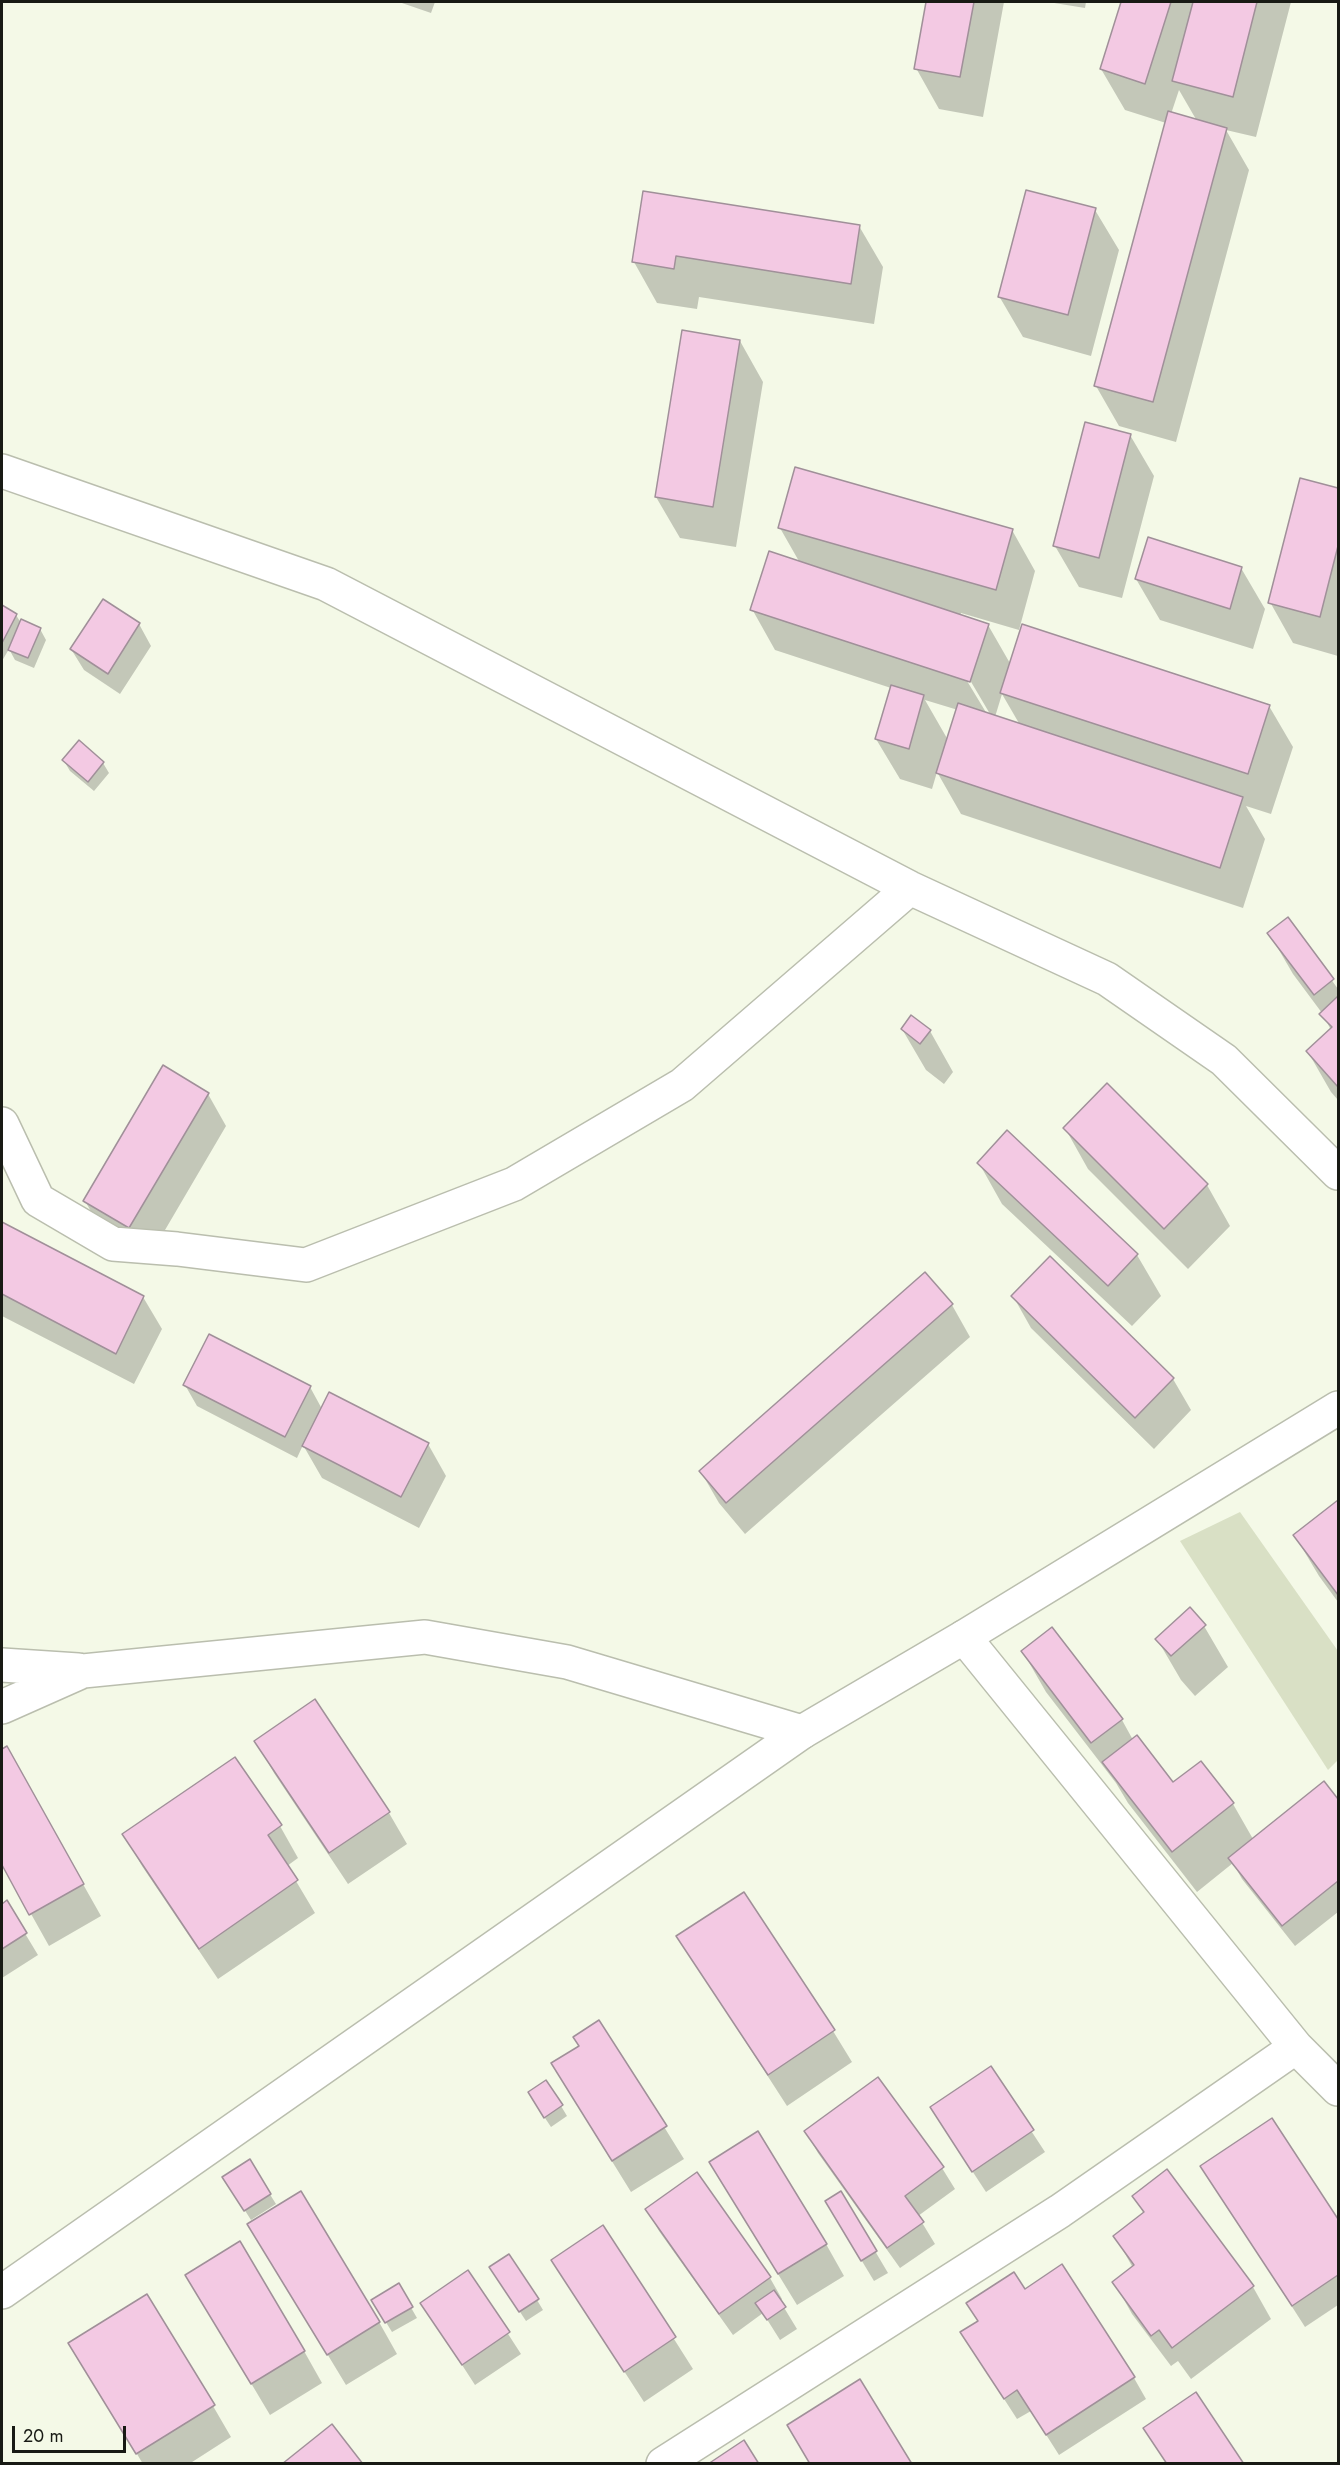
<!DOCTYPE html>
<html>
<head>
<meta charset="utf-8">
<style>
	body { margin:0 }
	#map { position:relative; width:1340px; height:2465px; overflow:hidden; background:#f4f9e7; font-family:Jost,sans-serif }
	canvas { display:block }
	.frame { position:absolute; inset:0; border:3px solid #181a14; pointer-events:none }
	.scale { position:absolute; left:12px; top:2426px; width:114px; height:27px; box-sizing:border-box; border:3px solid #181a14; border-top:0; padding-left:8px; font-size:18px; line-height:21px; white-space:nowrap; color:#181a14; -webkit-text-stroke:4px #f4f9e7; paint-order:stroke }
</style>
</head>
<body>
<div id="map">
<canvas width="1340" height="2465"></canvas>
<div class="frame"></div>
<div class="scale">20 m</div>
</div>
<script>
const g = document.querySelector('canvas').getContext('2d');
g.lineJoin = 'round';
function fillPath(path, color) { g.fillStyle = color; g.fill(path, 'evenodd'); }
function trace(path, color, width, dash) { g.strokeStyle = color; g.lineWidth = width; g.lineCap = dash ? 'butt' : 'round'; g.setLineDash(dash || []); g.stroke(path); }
fillPath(new Path2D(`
	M1240,1512l98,139v109l-10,10 -148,-229z`), '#d9e0c5');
fillPath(new Path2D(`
	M399,2h36l-4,11z
	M928,2h76l-21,115 -44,-8 -23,-41z
	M1048,2h38l-1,6z
	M1123,2h168l-35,135 -30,-7 23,40 -73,272 -57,-16 -23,-40 70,-263 -41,-13 -24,-41zM1179,90l18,31 -26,-7z
	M1095,210l24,40 -28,106 -68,-19 -24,-41z
	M859,226l24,41 -9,57 -175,-27 -2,12 -40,-6 -23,-41z
	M740,341l23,41 -27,165 -56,-9 -24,-41z
	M1130,435l24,41 -32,122 -43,-11 -24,-41z
	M1301,480l37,10v166l-45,-13 -23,-41z
	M780,528l232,2 23,41 -16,59 -58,-17 -1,3 28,9 23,40 258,41 24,41 -22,67 -25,-8 19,33 -22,69 -282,-94 -24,-42 -5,17 -32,-10 -24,-40 15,-51 -116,-38 -23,-41 48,-46zM967,675l23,39h-3l-23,-38zM1002,694l18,31 -25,-8zM925,700l33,10 -10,30z
	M1241,568l24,41 -12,40 -93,-29 -24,-41z
	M2,607l14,8 5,8 19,6 6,11 -12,28 -19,-8 -6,-11 -7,12z
	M139,624l12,22 -31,48 -36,-24 -13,-21z
	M64,761l39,2 6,10 -15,18 -24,-20z
	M1288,919l50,70v111l-7,-8 -23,-40 23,-22 -9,-17 -29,-39 -24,-41z
	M902,1029l28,2 23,41 -9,12 -18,-14z
	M208,1094l18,32 -78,133 -45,-27 -18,-31z
	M1065,1128l142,57 23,41 -42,43 -100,-100z
	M979,1163l158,92 24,41 -29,30 -130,-122z
	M2,1224l141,73 19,32 -28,55 -132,-68z
	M1013,1296l160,83 18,31 -37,39 -123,-121z
	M952,1305l18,32 -225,197 -26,-31 -18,-31z
	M185,1385l125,2 12,22 106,35 18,32 -27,52 -97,-50 -19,-33 -6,13 -100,-52z
	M1338,1502v100l-19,-26 -24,-40z
	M1204,1626l24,41 -33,29 -14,-16 -24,-41z
	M1052,1629l70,91 11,20 40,44 60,20 20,35 71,-56 14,19v110l-43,34 -53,-67 -9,-16 -36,29 -69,-89 -12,-20 -70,-91 -23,-40z
	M315,1702l74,111 18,31 -59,40 -74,-111 -18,-32z
	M6,1748l95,168 -52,30 -47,-84v-111z
	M280,1826l18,32 -11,8 28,47 -97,66 -76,-113 -18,-31z
	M6,1902l32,53 -36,23v-73z
	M678,1937l155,94 19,31 -65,44z
	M599,2022l85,137 -53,33 -60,-97 9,-48z
	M990,2068l55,84 -59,40 -42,-64z
	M535,2103l26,3 6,10 -16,11z
	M1272,2120l66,101v84l-33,22 -103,-161z
	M806,2132l136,36 13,21 -37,27 17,28 -35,24 -82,-115z
	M249,2161l27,43 -25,16 -21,-33z
	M1167,2171l86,116 18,32 -80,60 -13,-18 -7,5 -39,-52 -18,-32 19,-14 -18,-32 29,-22 -10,-18z
	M729,2194l97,50 18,32 -47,29z
	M647,2210l123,68 12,21 -2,2 17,28 -17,11 -17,-27 -30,22 -74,-104z
	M839,2223l36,28 13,22 -14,8z
	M603,2227l90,142 -49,33 -91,-141z
	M268,2256l111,66 18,32 -51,31z
	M468,2272l53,82 -46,31 -53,-82z
	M497,2277l40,23 6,10 -17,11z
	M398,2285l19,33 -25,14 -19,-31z
	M1024,2291l110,87 12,21 -87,56 -28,-44 -14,8 -42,-65z
	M205,2306l99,45 18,32 -52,32z
	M89,2374l124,32 18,31 -42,27h-46z`), '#0003');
const building = new Path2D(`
	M926,2h48l-14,75 -46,-8z
	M1121,2h50l-26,82 -45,-15z
	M1193,2h64l-24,95 -61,-16z
	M1168,111l59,17 -74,274 -59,-16z
	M1026,190l70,18 -28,107 -70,-18z
	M643,191l217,34 -9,59 -175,-28 -2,13 -42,-7z
	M682,330l58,10 -27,167 -58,-10z
	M1085,422l46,12 -32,124 -46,-12z
	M795,467l218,62 -17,61 -218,-62z
	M1300,478l38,10v58l-18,71 -52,-14z
	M1148,537l94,30 -12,42 -95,-30z
	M769,551l220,73 -19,58 -220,-72z
	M103,599l37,24 -32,51 -38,-25z
	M2,605l15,9 -15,29z
	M21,619l20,9 -13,30 -20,-8z
	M1022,624l248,81 -22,69 -248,-81z
	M891,685l33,10 -15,54 -34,-10z
	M958,703l285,94 -23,71 -284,-95z
	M79,740l25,22 -16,20 -26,-22z
	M1288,917l46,62 -20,16 -47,-62z
	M1338,996v91l-32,-36 26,-24 -13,-13z
	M911,1015l20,15 -11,14 -19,-15z
	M163,1065l46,28 -80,135 -46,-27z
	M1107,1083l101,101 -44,45 -101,-101z
	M1007,1130l131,124 -30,32 -131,-123z
	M2,1222l142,74 -28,58 -114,-60z
	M1050,1256l124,122 -39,40 -124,-122z
	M925,1272l28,32 -227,199 -27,-32z
	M209,1334l102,52 -26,51 -102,-52z
	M329,1392l100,51 -28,54 -99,-51z
	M1338,1500v95l-45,-60z
	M1190,1607l16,18 -35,31 -16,-17z
	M1052,1627l71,92 -32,24 -70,-92z
	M315,1699l75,113 -61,41 -75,-112z
	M1137,1735l36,47 28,-21 33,42 -62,49 -70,-90z
	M7,1746l77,138 -55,31 -27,-50v-116z
	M235,1757l47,68 -14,10 30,45 -99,69 -77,-115z
	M1324,1781l14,18v82l-56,45 -54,-68z
	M744,1892l91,138 -67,45 -92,-139z
	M7,1900l20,33 -25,16v-45z
	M599,2020l68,106 -55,35 -61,-98 28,-17 -6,-9z
	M991,2066l43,64 -62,42 -42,-65z
	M878,2077l66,90 -39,29 19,26 -37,26 -83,-117z
	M546,2080l17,25 -19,13 -16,-26z
	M1272,2118l66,101v56l-46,31 -92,-140z
	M758,2131l69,113 -49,30 -69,-112z
	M250,2159l21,35 -27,17 -22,-34z
	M1167,2169l87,117 -82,62 -13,-18 -8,6 -39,-54 22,-17 -21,-29 31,-24 -12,-16z
	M697,2172l74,105 -52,37 -74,-105z
	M301,2191l79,131 -53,33 -80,-131z
	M841,2191l36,60 -16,10 -36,-60z
	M603,2225l73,112 -52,35 -73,-112z
	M240,2241l65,110 -54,33 -66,-109z
	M509,2254l30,45 -20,13 -30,-45z
	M1062,2264l73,113 -89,58 -29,-45 -13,9 -44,-67 18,-11 -12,-18 48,-31 11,17z
	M468,2270l42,62 -48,33 -42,-62z
	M399,2283l14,24 -28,16 -14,-23z
	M774,2290l12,17 -19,13 -12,-17z
	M147,2294l68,111 -79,49 -68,-111z
	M860,2379l52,85h-102l-23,-39z
	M1196,2392l48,72h-77l-24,-36z
	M332,2424l31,40h-81z
	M744,2440l15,24h-51z`);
fillPath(building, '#f3c9e3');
trace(building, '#a09099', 1.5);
const street = new Path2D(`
	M2,471l324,113 584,304 197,91 117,81 114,113
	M2,1124l36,76 75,44 64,5 129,16 208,-81 168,-99 228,-197
	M964,1637l332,410 42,42
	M2,1665l76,5
	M2,1707l81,-36 342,-34 142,25 235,70
	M663,2464l397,-253 236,-164`);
const secondary = new Path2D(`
	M2,2292l800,-560 162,-95 374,-229`);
trace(street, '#babeae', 36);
trace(secondary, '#babeae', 36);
trace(street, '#fff', 33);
trace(secondary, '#fff', 33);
</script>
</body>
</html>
